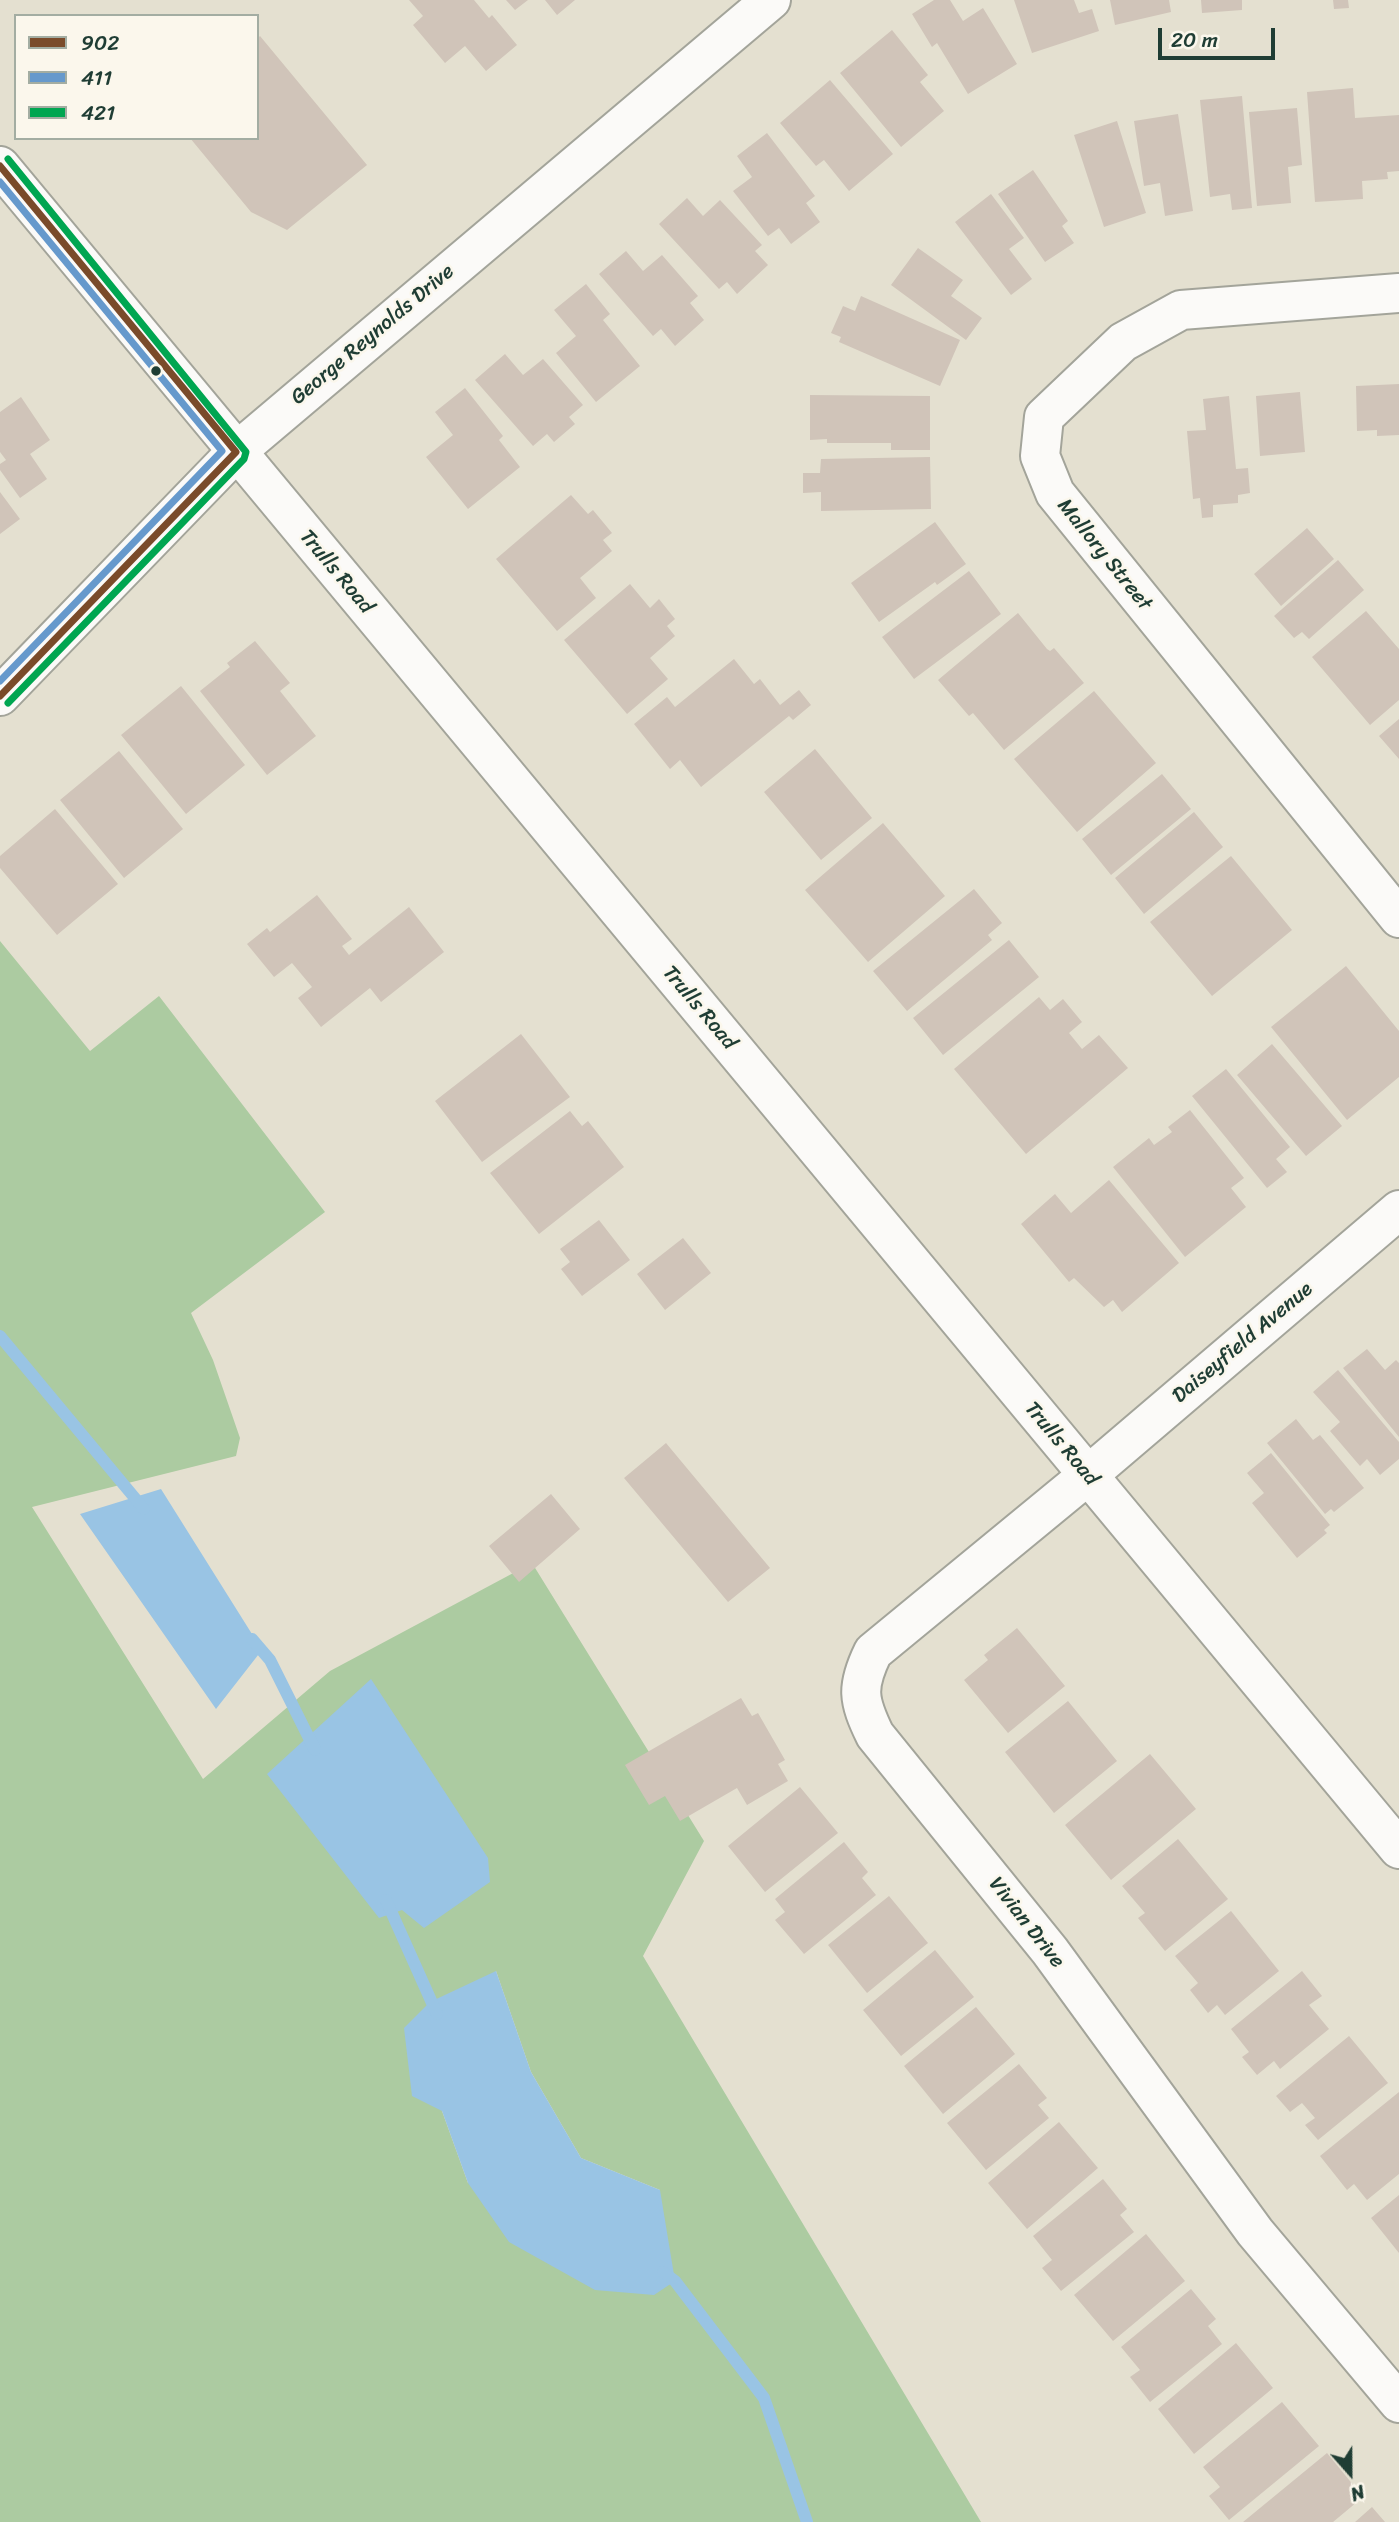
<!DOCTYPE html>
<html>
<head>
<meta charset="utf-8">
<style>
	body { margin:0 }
	#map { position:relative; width:1399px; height:2522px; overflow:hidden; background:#e4e0d0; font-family:Sriracha,sans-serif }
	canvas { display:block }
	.legend { position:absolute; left:14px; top:14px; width:245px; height:126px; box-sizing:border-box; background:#fbf7ec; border:2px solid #a3ada2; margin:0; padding:9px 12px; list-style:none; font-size:21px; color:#1f3d34 }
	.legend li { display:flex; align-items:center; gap:14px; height:35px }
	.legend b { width:35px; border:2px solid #a3ada2 }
	.north { position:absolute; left:1315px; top:2438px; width:70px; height:70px; -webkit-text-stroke:5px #fbf7ec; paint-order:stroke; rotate:159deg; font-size:19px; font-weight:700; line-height:28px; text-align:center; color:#1f3d34 }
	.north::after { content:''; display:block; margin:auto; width:24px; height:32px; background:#1f3d34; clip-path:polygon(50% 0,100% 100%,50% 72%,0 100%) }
	.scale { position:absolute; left:1158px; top:28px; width:117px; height:32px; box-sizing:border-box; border:4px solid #1f3d34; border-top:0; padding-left:9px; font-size:21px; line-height:24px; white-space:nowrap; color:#1f3d34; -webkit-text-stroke:5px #fbf7ec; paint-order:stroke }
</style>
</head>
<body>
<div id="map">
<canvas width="1399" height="2522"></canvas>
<ul class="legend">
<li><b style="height:9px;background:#7a4b2a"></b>902</li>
<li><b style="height:9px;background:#69c"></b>411</li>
<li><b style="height:9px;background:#00a651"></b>421</li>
</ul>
<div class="north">N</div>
<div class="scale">20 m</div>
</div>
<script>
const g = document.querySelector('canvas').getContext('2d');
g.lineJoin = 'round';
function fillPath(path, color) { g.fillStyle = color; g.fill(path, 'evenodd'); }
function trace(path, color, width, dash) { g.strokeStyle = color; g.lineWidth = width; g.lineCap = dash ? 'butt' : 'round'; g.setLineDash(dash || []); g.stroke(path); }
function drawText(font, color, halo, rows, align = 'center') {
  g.font = font + ' Sriracha,sans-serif'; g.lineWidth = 5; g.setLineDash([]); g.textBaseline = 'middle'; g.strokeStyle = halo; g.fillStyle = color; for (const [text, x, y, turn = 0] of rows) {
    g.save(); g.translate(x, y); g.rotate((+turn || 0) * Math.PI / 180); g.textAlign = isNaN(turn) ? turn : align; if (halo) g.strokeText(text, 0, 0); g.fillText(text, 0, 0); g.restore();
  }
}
fillPath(new Path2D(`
	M0,941l90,110 69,-55 166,216 -134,101 22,47 27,78 -4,18 -204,51 171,272 127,-108 202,-108 172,278 -61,115 338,566h-981zM496,1971l35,101 50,86 79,32 -192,-7 -26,-72z`), '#accba1');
fillPath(new Path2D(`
	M161,1489l101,161 -46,59 -136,-195z
	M371,1679l117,179 2,24 -66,46 -22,-18 -23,8 -112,-144z
	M496,1971l35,101 50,86 79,32 15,91 -21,14 -59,-5 -86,-48 -41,-59 -26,-72 -30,-15 -8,-68 26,-26z`), '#99c4e4');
trace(new Path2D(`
	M0,1336l144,173
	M252,1639l18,21 45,90
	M386,1900l51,114
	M663,2272l12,9 89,117 43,124`), '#99c4e4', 12);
fillPath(new Path2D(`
	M409,0h65l15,18 3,-3 25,30 -31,26 -21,-25 -20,17 -32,-38 10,-9z
	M506,0h22l-13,10z
	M545,0h30l-18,15z
	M934,0h16l13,21 20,-13 34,56 -49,30 -31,-51 -5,4 -20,-33z
	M1014,0h60l5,13 13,-4 7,22 -67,22z
	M1110,0h59l2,12 -56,13z
	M1201,0h41v10l-40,3z
	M1333,0h15l1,8 -15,1z
	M892,30l36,45 -8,7 24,29 -43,36 -61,-74z
	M260,36l107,129 -80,65 -36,-18 -61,-74h67v-99z
	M830,80l63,74 -44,37 -25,-31 -8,6 -36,-43z
	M1353,88l2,30 44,-3v56l-12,1 1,7 -26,2 1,18 -48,3 -8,-110z
	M1242,96l10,112 -20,2 -2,-16 -20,3 -10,-97z
	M1297,108l5,57 -14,2 3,36 -34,3 -8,-94z
	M1178,114l15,97 -28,5 -5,-33 -16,3 -10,-65z
	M1117,121l29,92 -42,14 -30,-92z
	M767,133l48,63 -9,7 14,19 -29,22 -12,-16 -11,8 -35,-45 19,-14 -15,-21z
	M1033,170l35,51 -6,5 12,17 -29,19 -47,-68z
	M991,194l33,44 -15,11 23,30 -21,16 -56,-73z
	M687,198l16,18 17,-16 42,45 -7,6 13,14 -31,29 -10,-12 -8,7 -60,-65z
	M918,248l45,32 -12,16 31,22 -16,22 -75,-55z
	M626,251l17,20 19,-16 36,41 -8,7 14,17 -29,26 -14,-17 -8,7 -54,-62z
	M586,284l24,30 -7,6 37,46 -44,36 -40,-49 20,-17 -22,-26z
	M861,296l99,44 -20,46 -101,-44 2,-5 -10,-4 12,-27 12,5z
	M505,354l18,21 20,-16 40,46 -14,12 6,7 -21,18 -7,-8 -14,12 -58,-66z
	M1399,384v51l-22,1v-6l-20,1 -1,-45z
	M465,388l38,48 -4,4 21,27 -52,42 -42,-52 27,-22 -18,-23z
	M1300,392l5,60 -45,4 -4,-60z
	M810,395l120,1v54h-39v-7h-64v-4l-17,1z
	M1229,396l7,73 12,-1 2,25 -12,2v8l-25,2v12l-11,1 -2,-20 -7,1 -6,-68 19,-1 -3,-31z
	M21,397l29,43 -20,14 17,25 -27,19 -20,-28v-6l6,-4 -6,-8v-40z
	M930,457l1,52 -110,2v-19l-18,1v-20h17l1,-14z
	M0,492l20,27 -20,15z
	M571,495l17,19 5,-4 19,23 -9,7 9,11 -32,27 16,20 -39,33 -61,-72z
	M935,522l31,42 -29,21 -2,-3 -56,40 -28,-39z
	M1307,528l27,31 -53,47 -27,-32z
	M1338,560l26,30 -55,49 -7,-7 -8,6 -20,-22z
	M969,571l32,43 -87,65 -32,-42z
	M630,584l20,24 9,-9 16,20 -8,7 8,10 -25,22 18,21 -41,35 -63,-74z
	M1366,611l33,38v51l-29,25 -58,-68z
	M1018,613l29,36 3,2 4,-3 30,35 -80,67 -31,-37 -4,3 -31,-36z
	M255,641l35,42 -10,8 36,45 -49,39 -67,-84 30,-24 -3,-4z
	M734,659l20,25 6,-5 20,26 19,-15 12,15 -18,15 -4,-4 -88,71 -21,-27 -10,9 -36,-45 33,-27 8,10z
	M181,686l64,79 -59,49 -65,-79z
	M1094,691l62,72 -79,69 -63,-73z
	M1399,719v40l-20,-23z
	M815,749l57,69 -51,42 -57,-68z
	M119,751l64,78 -59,49 -64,-78z
	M1162,774l29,35 -80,66 -29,-36z
	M55,809l63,75 -61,51 -57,-67v-12z
	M1194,812l29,35 -79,67 -29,-36z
	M883,823l62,73 -77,66 -63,-72z
	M1231,856l61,74 -80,66 -62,-74z
	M974,889l28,34 -14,12 4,5 -85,71 -34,-40z
	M317,895l35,44 -10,7 7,9 60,-48 35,45 -63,50 -11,-14 -49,39 -23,-29 14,-11 -20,-24 -18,14 -27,-33 20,-16 3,4z
	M1009,940l30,37 -96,78 -30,-37z
	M1346,966l53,65v46l-52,43 -76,-93z
	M1039,997l11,13 13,-11 19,23 -13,11 13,16 17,-14 29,33 -102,86 -72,-85z
	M521,1034l49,63 -88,65 -47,-61z
	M1272,1044l70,82 -36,30 -69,-81z
	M1226,1069l64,78 -14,12 11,13 -20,16 -75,-92z
	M1190,1110l54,68 -13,10 15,19 -61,50 -72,-90 36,-29 5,7 18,-13 -4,-5z
	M570,1111l12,15 6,-5 36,46 -85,67 -49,-61z
	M1109,1180l70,83 -57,49 -9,-12 -9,7 -30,-29 -5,4 -48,-58 34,-30 16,19z
	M599,1220l31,40 -48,36 -21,-27 9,-7 -10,-13z
	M683,1238l28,35 -46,37 -28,-36z
	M1367,1349l18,21 11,-10 3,3v74l-56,-69z
	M1338,1370l61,72v17l-19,16 -13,-16 -7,7 -30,-35 10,-9 -27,-30z
	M1296,1419l17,21 7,-5 44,53 -30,24 -3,-3 -6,5 -58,-71z
	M666,1443l104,125 -42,34 -104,-124z
	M1271,1453l59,72 -6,5 3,3 -30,25 -45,-55 12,-10 -17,-20z
	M551,1494l29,35 -61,53 -30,-36z
	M1017,1628l48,58 -57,47 -44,-53 24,-20 -4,-5z
	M741,1698l11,18 6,-3 27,47 -7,4 10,17 -41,24 -10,-17 -57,33 -15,-25 -16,9 -24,-40z
	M1068,1701l49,60 -63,52 -49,-61z
	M1150,1754l46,55 -85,71 -46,-55z
	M800,1787l38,46 -73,59 -37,-46z
	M1178,1839l50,60 -63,52 -27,-33 7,-5 -23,-27z
	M844,1842l24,30 -6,6 14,17 -72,59 -29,-34 10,-8 -10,-13z
	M889,1896l39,47 -61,50 -39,-48z
	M1231,1911l48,60 -54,44 -8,-10 -9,8 -18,-23 8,-7 -23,-27z
	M935,1950l39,47 -73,59 -38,-46z
	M1302,1971l20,25 -13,9 20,24 -49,40 -6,-8 -17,14 -15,-18 7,-5 -18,-23z
	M976,2007l39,47 -72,60 -39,-48z
	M1349,2036l39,47 -70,57 -13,-15 10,-7 -13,-15 -12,9 -14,-16z
	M1019,2064l28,34 -9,7 11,13 -63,52 -39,-47z
	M1399,2092v82l-32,26 -13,-16 -7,6 -27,-34z
	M1059,2122l39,46 -71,61 -39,-46z
	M1103,2179l24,30 -7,6 14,17 -73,59 -19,-23 10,-8 -19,-24z
	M1399,2195v58l-28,-35z
	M1146,2234l39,47 -72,60 -39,-46z
	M1191,2289l25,30 -8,7 14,18 -72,58 -20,-25 10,-7 -19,-23z
	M1236,2343l37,45 -79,66 -36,-45z
	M1282,2402l37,44 -90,74 -20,-24 11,-9 -17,-20z
	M1327,2453l36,44 -30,25h-90z
	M1372,2507l13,15h-30z`), '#d0c4b9');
const street = new Path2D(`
	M1399,293l-218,17 -58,32 -79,75 -4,39 15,37 344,425
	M0,696l236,-244 535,-452
	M1399,1210l-312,266 -214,176c-17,35 -15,48 2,83l175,216 205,281 144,171`);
const secondary = new Path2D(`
	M0,166l1399,1683`);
trace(street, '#a3a49a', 42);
trace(secondary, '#a3a49a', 42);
trace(street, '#fbfaf8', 38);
trace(secondary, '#fbfaf8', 38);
trace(new Path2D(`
	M0,166l236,286 -236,244`), '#7a4b2a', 7);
trace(new Path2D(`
	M0,182l222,269 -222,230`), '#69c', 7);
trace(new Path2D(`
	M8,703l236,-244 2,-7 -238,-293`), '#00a651', 7);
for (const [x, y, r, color] of [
	[156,371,6,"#1f3d34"]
]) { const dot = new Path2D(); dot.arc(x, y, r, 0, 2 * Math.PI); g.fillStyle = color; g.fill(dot); trace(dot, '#fbf7ec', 2.5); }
drawText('21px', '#1f3d34', '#fbf7ec', [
	["George Reynolds Drive",373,335,-40],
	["Mallory Street",1104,555,51],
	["Trulls Road",336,572,50],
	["Trulls Road",699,1008,50],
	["Daiseyfield Avenue",1243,1343,-40],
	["Trulls Road",1061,1444,50],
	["Vivian Drive",1026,1923,52]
]);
</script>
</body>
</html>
